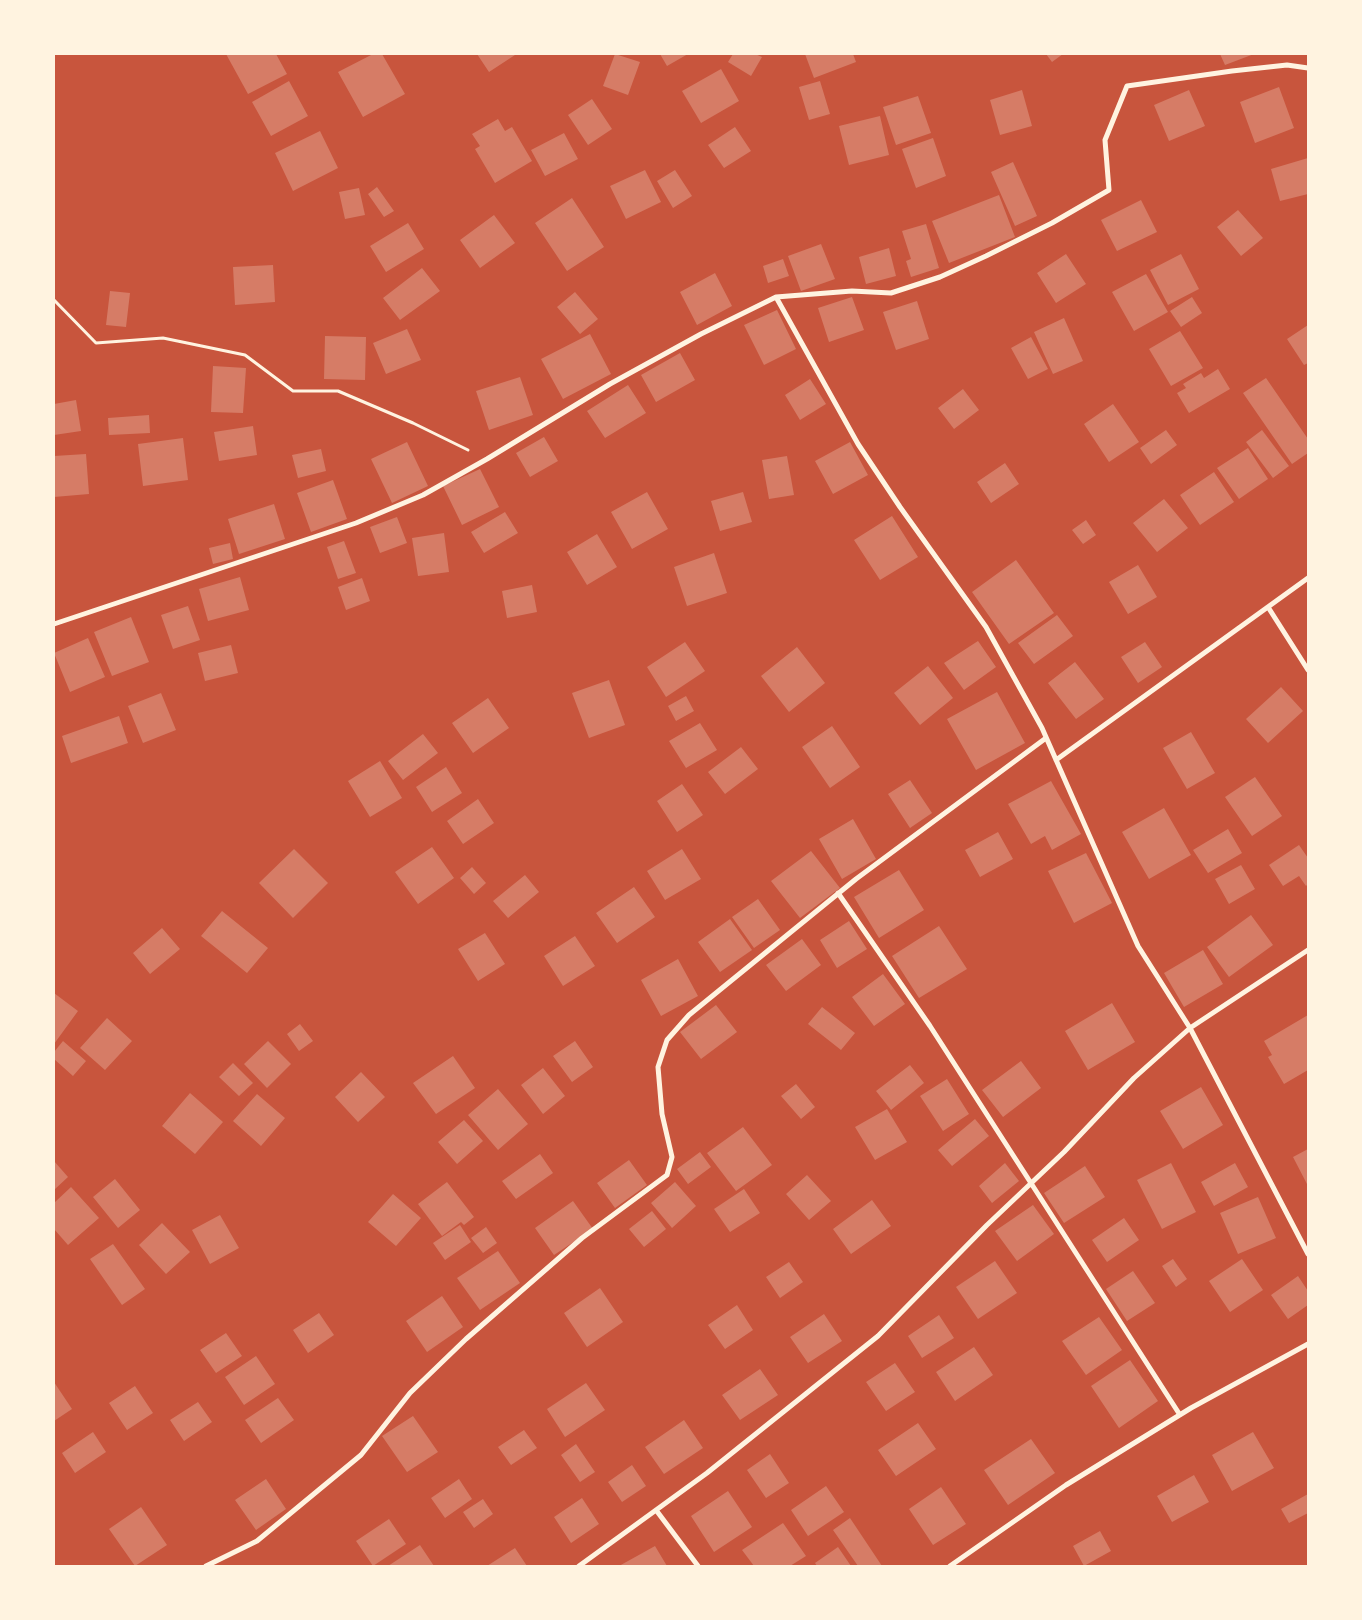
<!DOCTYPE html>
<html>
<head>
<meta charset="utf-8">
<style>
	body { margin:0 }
	#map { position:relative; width:1362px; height:1620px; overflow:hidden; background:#c8553d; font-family:"PT Sans Narrow",sans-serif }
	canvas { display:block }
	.frame { position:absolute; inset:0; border:55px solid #fff3e0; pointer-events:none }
</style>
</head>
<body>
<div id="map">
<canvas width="1362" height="1620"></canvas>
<div class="frame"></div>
</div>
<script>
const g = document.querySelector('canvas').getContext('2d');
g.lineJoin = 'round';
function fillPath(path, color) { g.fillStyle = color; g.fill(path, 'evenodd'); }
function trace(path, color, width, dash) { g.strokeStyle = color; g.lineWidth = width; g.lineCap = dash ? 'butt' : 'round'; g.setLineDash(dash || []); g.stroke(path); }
fillPath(new Path2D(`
	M226,54h50l11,20 -39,20z
	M373,54h9l23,40 -42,23 -25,-45z
	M477,54h37l1,1 -26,17z
	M615,54l25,8 -12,33 -25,-9z
	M660,54h28l-21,12z
	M733,54h22l7,3 -11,19 -23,-14z
	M805,54h48l3,8 -42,16z
	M1046,54h17l-11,8z
	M1220,54h34l-29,11z
	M721,69l18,32 -38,22 -19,-32z
	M289,81l19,35 -37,20 -19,-34z
	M820,81l10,33 -21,6 -10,-33z
	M1279,87l15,41 -39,15 -15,-41z
	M1022,90l10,36 -32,9 -10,-35z
	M1189,90l16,36 -36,15 -15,-36z
	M918,96l13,37 -35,12 -13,-38z
	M592,99l20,30 -24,16 -20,-30z
	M880,116l9,39 -40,10 -10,-39z
	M498,119l7,12 7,-4 20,34 -37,22 -20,-34 5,-3 -8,-12z
	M735,127l16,24 -27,17 -16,-23z
	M320,131l18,37 -45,23 -18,-38z
	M564,133l14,26 -33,17 -14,-26z
	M933,138l13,38 -30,12 -14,-39z
	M1308,158v36l-28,7 -9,-32z
	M1013,162l24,54 -22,10 -24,-54z
	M645,170l16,32 -35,17 -16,-33z
	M675,170l17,26 -19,12 -16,-27z
	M377,187l17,24 -10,6 -16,-23z
	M359,188l6,27 -20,4 -6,-27z
	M999,195l16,42 -66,26 -17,-42z
	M572,198l32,49 -37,24 -32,-48z
	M1141,200l16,32 -40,19 -16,-31z
	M1238,210l25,28 -22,18 -24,-29z
	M494,215l21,28 -35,25 -20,-28z
	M408,223l16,26 -38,23 -16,-26z
	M926,224l13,44 -28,9 -5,-16 5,-2 -9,-28z
	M821,244l14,35 -34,12 -13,-35z
	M889,248l7,28 -30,8 -7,-27z
	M1066,254l20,30 -30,19 -19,-30z
	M1181,254l18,35 -31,16 -18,-35z
	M783,259l6,17 -21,7 -5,-17z
	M273,265l2,37 -40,3 -2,-38z
	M422,268l18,23 -40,29 -17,-22z
	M715,273l17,33 -35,19 -17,-33z
	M1146,274l22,38 -34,19 -22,-39z
	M110,291l20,2 -4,34 -20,-2z
	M575,292l23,27 -18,15 -23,-27z
	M852,297l12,33 -35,12 -11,-34z
	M1192,297l10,16 -21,14 -11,-16z
	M917,301l12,38 -33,11 -13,-38z
	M777,310l19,39 -32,16 -20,-40z
	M1064,318l19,43 -30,13 -19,-42z
	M1308,325v38l-4,2 -17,-26z
	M407,329l14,31 -35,14 -13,-31z
	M1180,331l23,37 -32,18 -22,-37z
	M590,334l21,40 -48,25 -22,-40z
	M325,336l41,1 -1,43 -41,-1z
	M1031,337l17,32 -20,10 -17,-31z
	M680,353l15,27 -39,22 -15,-27z
	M213,366l33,2 -3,45 -32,-1z
	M1218,369l12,20 -41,24 -12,-20 9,-5 -3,-4 18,-11 3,5z
	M520,377l13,38 -44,15 -13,-39z
	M1266,378l42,61v14l-16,11 -49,-71z
	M810,379l16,25 -26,16 -15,-25z
	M628,385l18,28 -41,25 -18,-27z
	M963,389l16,21 -25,19 -16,-21z
	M76,400l5,31 -27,4v-31z
	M1113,404l26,38 -30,20 -25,-38z
	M149,415l1,18 -41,2 -1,-17z
	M253,426l4,29 -38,6 -5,-29z
	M1166,430l11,15 -26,19 -11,-16z
	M1262,430l27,36 -16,12 -27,-36z
	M544,437l14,24 -28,16 -14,-24z
	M183,438l5,42 -45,6 -5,-42z
	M407,442l21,44 -36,17 -21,-44z
	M850,442l18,33 -35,19 -18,-33z
	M1248,448l20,31 -29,20 -22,-31z
	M321,449l5,22 -28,7 -6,-23z
	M86,454l3,40 -35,3v-41z
	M787,456l7,39 -25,4 -7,-39z
	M1005,463l14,21 -28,19 -14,-21z
	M480,469l19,38 -37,18 -19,-39z
	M1214,472l20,30 -34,23 -20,-30z
	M333,480l14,39 -36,13 -14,-39z
	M647,492l21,37 -36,20 -21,-37z
	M743,492l9,30 -32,9 -9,-30z
	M1164,499l24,29 -31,24 -24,-29z
	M274,504l11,35 -46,15 -11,-35z
	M505,512l13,21 -34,20 -13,-21z
	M892,516l26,41 -38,23 -26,-40z
	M397,517l10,26 -27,10 -10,-26z
	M1086,520l10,15 -13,9 -11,-14z
	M444,533l5,39 -31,4 -6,-38z
	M597,534l20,33 -30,18 -20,-33z
	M344,541l12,32 -18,6 -11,-32z
	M230,543l3,16 -20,5 -4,-16z
	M714,553l13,40 -40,13 -13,-39z
	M1016,560l38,53 -45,31 -37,-52z
	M1138,565l19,32 -29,17 -19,-32z
	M240,577l9,33 -41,11 -9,-32z
	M362,578l8,23 -24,9 -8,-23z
	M532,585l5,27 -30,6 -5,-27z
	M188,606l12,34 -27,9 -12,-34z
	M1057,615l16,21 -39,28 -16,-21z
	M131,617l18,45 -37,14 -18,-44z
	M88,638l17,39 -35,15 -16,-39z
	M978,641l18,26 -32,23 -20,-27z
	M685,642l20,29 -39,26 -19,-30z
	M1145,642l17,25 -24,16 -17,-26z
	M231,645l7,28 -33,8 -7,-28z
	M797,647l28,36 -36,29 -28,-36z
	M1075,662l29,37 -28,20 -28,-36z
	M928,666l25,32 -33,27 -26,-32z
	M609,680l16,45 -36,13 -17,-45z
	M1281,687l22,24 -35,32 -22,-24z
	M997,692l28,51 -49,27 -29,-51z
	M161,693l15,37 -33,13 -15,-37z
	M686,696l8,15 -18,10 -8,-15z
	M488,698l21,30 -36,25 -21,-30z
	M119,716l9,27 -57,20 -9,-27z
	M700,723l17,27 -31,18 -17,-27z
	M832,726l28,41 -30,21 -28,-41z
	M1191,732l24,41 -28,16 -24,-41z
	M423,734l15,19 -35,27 -15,-19z
	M741,747l17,22 -33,25 -17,-22z
	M380,761l22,37 -32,19 -22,-36z
	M446,767l16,26 -30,19 -16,-25z
	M1255,777l27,39 -30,20 -27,-39z
	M910,780l22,33 -22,15 -22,-34z
	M1051,781l30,53 -29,16 -7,-14 -14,8 -23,-40z
	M682,784l21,31 -26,17 -20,-31z
	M478,799l16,24 -31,21 -16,-23z
	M1164,808l27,47 -42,24 -27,-47z
	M853,819l23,40 -34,20 -23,-40z
	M1228,829l14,24 -34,20 -15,-23z
	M998,832l15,27 -33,18 -15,-27z
	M1299,845l9,13v26l-2,2 -7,-10 -16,10 -14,-21z
	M432,847l22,31 -36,26 -23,-32z
	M294,849l34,34 -35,35 -34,-35z
	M682,849l19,30 -36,21 -18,-29z
	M811,851l29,37 -40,30 -29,-37z
	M1086,853l26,50 -38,20 -26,-52z
	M1241,865l14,24 -26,15 -14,-25z
	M472,867l14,16 -12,11 -14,-16z
	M899,870l25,40 -45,28 -25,-41z
	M525,875l14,17 -31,26 -15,-17z
	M634,887l21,30 -38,26 -21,-30z
	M758,899l22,31 -26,18 -22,-31z
	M222,911l46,37 -21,25 -46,-37z
	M1251,915l22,30 -44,32 -22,-30z
	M730,919l22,31 -32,22 -22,-30z
	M849,921l18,28 -30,19 -17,-28z
	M939,926l28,43 -48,29 -27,-42z
	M162,928l18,21 -30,25 -17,-21z
	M485,933l20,31 -27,17 -20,-32z
	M575,936l20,30 -32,20 -19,-30z
	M802,939l19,26 -35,26 -20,-26z
	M1203,950l20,34 -39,23 -20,-34z
	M678,959l20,37 -37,20 -20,-36z
	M883,974l22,30 -31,22 -22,-29z
	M54,993l24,18 -24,33z
	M1112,1003l23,39 -47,28 -23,-39z
	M716,1005l21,27 -36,27 -21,-27z
	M822,1007l33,26 -14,17 -33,-26z
	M1308,1015v55l-24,14 -16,-27 4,-2 -8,-14z
	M107,1018l25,23 -27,29 -25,-22z
	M300,1024l13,17 -14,10 -12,-17z
	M63,1041l23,20 -13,15 -19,-17v-7z
	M268,1041l23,23 -24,24 -23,-24z
	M575,1041l18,26 -21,15 -19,-26z
	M453,1056l22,32 -39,26 -23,-31z
	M1021,1061l20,27 -38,29 -21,-27z
	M233,1063l20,20 -14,13 -20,-19z
	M910,1065l14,18 -33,27 -15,-19z
	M543,1068l22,28 -22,18 -22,-29z
	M361,1072l24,25 -27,25 -23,-25z
	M947,1079l22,35 -26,17 -23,-35z
	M796,1084l19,23 -14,12 -20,-23z
	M1201,1087l22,38 -40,24 -23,-38z
	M498,1089l30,35 -30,26 -30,-35z
	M190,1093l33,29 -28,32 -33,-28z
	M257,1094l28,24 -24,28 -28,-25z
	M887,1109l20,33 -32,18 -20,-33z
	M975,1119l14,17 -37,30 -14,-16z
	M464,1120l19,21 -26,23 -19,-22z
	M743,1127l29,38 -36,26 -29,-38z
	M1308,1149v37l-15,-29z
	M700,1152l11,15 -23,17 -11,-15z
	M540,1154l13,19 -37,26 -14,-18z
	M629,1160l18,25 -32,23 -18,-25z
	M54,1161l14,16 -14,13z
	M1005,1163l14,18 -27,22 -13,-17z
	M1171,1163l25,49 -34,17 -25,-49z
	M1235,1163l13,24 -34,19 -13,-24z
	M1085,1166l20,31 -41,26 -20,-30z
	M807,1175l24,26 -22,19 -23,-26z
	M115,1179l25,31 -22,18 -25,-31z
	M447,1182l27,35 -10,8 -3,-3 -19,14 -24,-32z
	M675,1182l21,24 -24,22 -21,-25z
	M71,1187l28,31 -31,27 -14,-16v-26z
	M744,1189l16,24 -30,19 -16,-23z
	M393,1194l28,24 -25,28 -28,-24z
	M1258,1197l18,41 -38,16 -18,-41z
	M872,1200l19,26 -40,28 -18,-25z
	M573,1201l20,28 -39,26 -19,-27z
	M1033,1205l21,29 -37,27 -22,-30z
	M652,1211l14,18 -22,18 -15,-18z
	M220,1215l19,33 -29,16 -18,-34z
	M1124,1218l15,22 -32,22 -15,-22z
	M162,1223l28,29 -24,22 -27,-29z
	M460,1225l11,17 -26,18 -12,-17z
	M486,1227l11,16 -14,10 -12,-15z
	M113,1244l32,45 -23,16 -32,-46z
	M498,1251l22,32 -40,27 -23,-32z
	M1173,1259l14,20 -11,8 -14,-21z
	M1242,1259l21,31 -33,22 -21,-31z
	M995,1261l22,32 -39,26 -22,-32z
	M789,1262l14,20 -23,16 -14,-21z
	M1133,1271l22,32 -28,18 -21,-32z
	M1298,1276l10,15v14l-20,14 -17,-24z
	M600,1288l23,34 -36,25 -23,-34z
	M442,1296l21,31 -36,25 -21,-31z
	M737,1305l16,25 -28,19 -17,-24z
	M319,1313l15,22 -26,18 -15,-23z
	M824,1314l18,27 -34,22 -18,-26z
	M939,1315l15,23 -32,20 -14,-22z
	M1099,1317l23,33 -36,25 -24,-34z
	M226,1333l16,23 -26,17 -16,-23z
	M974,1347l19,28 -38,26 -19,-29z
	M256,1356l19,28 -31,21 -19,-28z
	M1130,1360l28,41 -39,27 -28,-42z
	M895,1363l20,29 -29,19 -20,-29z
	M760,1369l18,26 -38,25 -18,-25z
	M54,1382l18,27 -18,12z
	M586,1383l19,27 -40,27 -18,-28z
	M135,1386l18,27 -26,17 -18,-27z
	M278,1398l16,22 -33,23 -16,-23z
	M198,1402l14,20 -28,19 -14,-21z
	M413,1416l25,36 -31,20 -25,-36z
	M684,1420l19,28 -39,26 -19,-27z
	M918,1423l18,26 -40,27 -18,-26z
	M524,1430l13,18 -26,17 -13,-18z
	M93,1432l13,20 -31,21 -13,-20z
	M1253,1432l21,36 -42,23 -20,-36z
	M1031,1439l24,34 -47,32 -24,-35z
	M576,1444l19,28 -15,10 -19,-27z
	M770,1454l19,29 -23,15 -19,-28z
	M632,1465l14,21 -24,16 -14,-20z
	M1194,1475l15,27 -37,20 -15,-26z
	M266,1479l20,30 -30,21 -21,-30z
	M459,1479l13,20 -27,19 -14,-20z
	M826,1486l18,26 -36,24 -17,-26z
	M941,1487l25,37 -33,21 -24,-36z
	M728,1491l24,36 -38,25 -23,-36z
	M1308,1494v19l-19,10 -8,-14z
	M582,1498l17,26 -28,19 -17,-26z
	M483,1499l10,15 -19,14 -11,-16z
	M141,1507l26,38 -32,21 -26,-37z
	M850,1518l32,48h-24l-25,-36z
	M389,1519l17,25 -33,22 -17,-25z
	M783,1523l23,33 -16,10h-36l-12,-16z
	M1100,1531l11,20 -27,15 -11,-20z
	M420,1545l14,21h-46z
	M655,1546l12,20h-48z
	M838,1547l13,19h-34l-2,-3z
	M515,1548l12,18h-40z`), '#d67c66');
trace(new Path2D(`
	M54,300l42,43 67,-5 82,17 48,36h45l75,32 55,27`), '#fff3e0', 3);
trace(new Path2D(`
	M1268,607l40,63
	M54,624l302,-101 67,-28 64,-36 123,-75 91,-50 75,-37 76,-6 39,2 49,-16 46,-21 66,-33 57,-33 -4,-50 22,-54 105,-15 55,-6 21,3
	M1056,760l252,-182
	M838,893l92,133 250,389
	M1308,950l-118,78 118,226
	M656,1510l42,56
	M206,1566l51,-25 104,-86 49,-62 56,-54 116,-101 85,-63 5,-18 -10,-43 -4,-47 9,-27 22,-25 167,-136 190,-141
	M579,1566l128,-93 171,-137 109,-111 77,-73 70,-74 56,-50 -52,-82 -96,-218 -56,-101 -86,-120 -42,-63 -82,-147
	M950,1566l116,-81 125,-77 117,-64`), '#fff3e0', 5);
</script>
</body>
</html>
